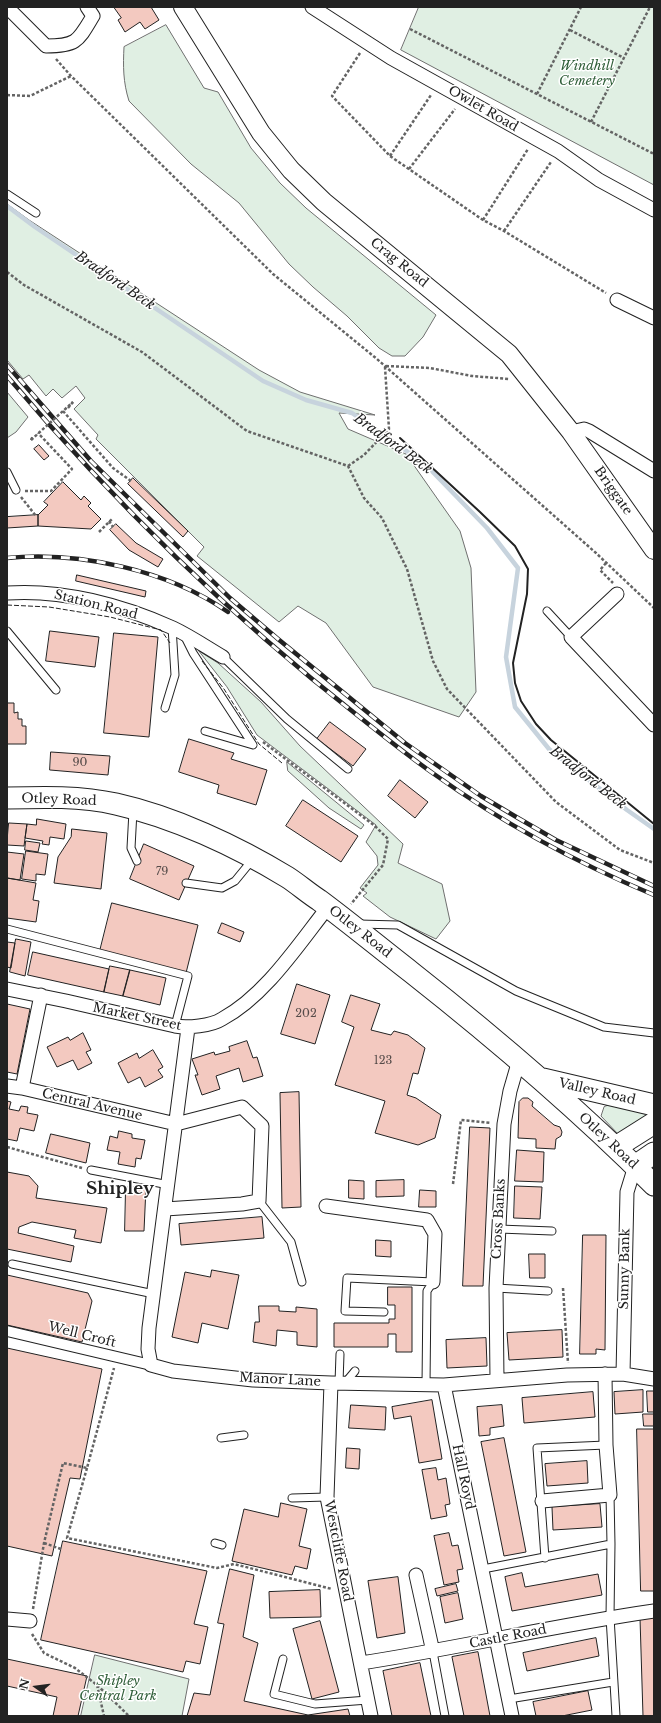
<!DOCTYPE html>
<html>
<head>
<meta charset="utf-8">
<style>
	body { margin:0 }
	#map { position:relative; width:661px; height:1723px; overflow:hidden; background:#fff; font-family:"Libre Baskerville",serif }
	canvas { display:block }
	.frame { position:absolute; inset:0; border:8px solid #222; pointer-events:none }
	.north { position:absolute; left:16px; top:1667px; width:40px; height:40px; -webkit-text-stroke:3px #fff; paint-order:stroke; rotate:284deg; font-size:11px; font-weight:700; line-height:16px; text-align:center; color:#222 }
	.north::after { content:''; display:block; margin:auto; width:14px; height:18px; background:#222; clip-path:polygon(50% 0,100% 100%,50% 72%,0 100%) }
</style>
</head>
<body>
<div id="map">
<canvas width="661" height="1723"></canvas>
<div class="frame"></div>
<div class="north">N</div>
</div>
<script>
const g = document.querySelector('canvas').getContext('2d');
g.lineJoin = 'round';
function fillPath(path, color) { g.fillStyle = color; g.fill(path, 'evenodd'); }
function trace(path, color, width, dash) { g.strokeStyle = color; g.lineWidth = width; g.lineCap = dash ? 'butt' : 'round'; g.setLineDash(dash || []); g.stroke(path); }
function drawText(font, color, halo, rows, align = 'center') {
  g.font = font + ' "Libre Baskerville",serif'; g.lineWidth = 3; g.setLineDash([]); g.textBaseline = 'middle'; g.strokeStyle = halo; g.fillStyle = color; for (const [text, x, y, turn = 0] of rows) {
    g.save(); g.translate(x, y); g.rotate((+turn || 0) * Math.PI / 180); g.textAlign = isNaN(turn) ? turn : align; if (halo) g.strokeText(text, 0, 0); g.fillText(text, 0, 0); g.restore();
  }
}
const green = new Path2D(`
	M419,7h235v178l-253,-135z
	M166,25l38,63 14,4 33,56 29,35 26,25 130,107 -13,22 -18,19h-13l-13,-8 -32,-32 -34,-29 -24,-23 -50,-61 -48,-39 -62,-63c-6,-19 -6,-35 -5,-54z
	M7,204l22,16 230,150 41,22 75,23 -36,-2 9,16 58,25 54,77 11,37 5,124 -17,25 -86,-30 -47,-64 -28,-17 -19,16 -82,-66 7,-9 -108,-108 2,-4 -24,-26 11,-11 -9,-12 -14,12 -9,-9 -7,7 -17,-21 -6,4 -16,-19z
	M7,392l21,25 -12,15 -9,6z
	M199,651l19,12 43,39 39,44 103,98 -5,19 44,21 8,37 -14,18 -46,-22 -27,-21 4,-3 -7,-5 18,-23 -1,-9 -11,-14 10,-17 -119,-90 -30,-48z
	M287,762l77,63 -3,4 -32,-21 -41,-37z
	M614,1103l40,13 -36,18 -17,-18 3,-9z
	M95,1655l94,24 -7,37h-101z`);
fillPath(green, '#e0efe3');
trace(green, '#6f6f6f', 1);
trace(new Path2D(`
	M7,206l28,21 228,154 43,19 46,13 73,51 62,64 31,40 -12,89 9,50 34,42 78,61 27,19`), '#c7d3dd', 4.5);
const building = new Path2D(`
	M114,7h37l8,13 -14,9 -5,-7 -15,10 -7,-12 3,-2z
	M39,445l10,11 -5,4 -10,-11z
	M133,478l55,53 -5,6 -55,-53z
	M63,482l18,18 3,-4 7,7 -3,3 13,13 -10,10 -53,-3v-11l10,-10 -4,-3z
	M38,515v11l-31,2v-11z
	M116,524l20,19 27,16 -5,8 -29,-17 -19,-20z
	M77,575l69,16 -1,6 -69,-16z
	M50,631l49,6 -4,30 -49,-6z
	M114,633l44,4 -9,100 -45,-4z
	M7,703h7v10l4,-1v7h4v7h4v18h-19z
	M330,722l36,27 -13,17 -36,-27z
	M189,739l45,14 -3,6 36,11 -11,35 -39,-12 2,-8 -40,-13z
	M51,752l59,4 -2,19 -58,-5z
	M400,780l28,22 -13,16 -27,-22z
	M303,800l55,36 -17,26 -55,-36z
	M37,819l29,5 -2,15 -14,-2 -1,8 -7,-1 1,-3 -18,-3 2,-14 9,1z
	M9,823l18,1 -3,22 -17,-1z
	M72,829l35,4 -6,56 -47,-6 4,-26 13,-20z
	M26,841l14,2 -2,9 -13,-2z
	M144,844l50,22 -15,34 -49,-21z
	M26,851l22,3 -3,21 -9,-1v7l-14,-2z
	M7,852l17,2 -4,26 -13,-2z
	M7,878l29,5 -3,17 6,1 -3,21 -29,-4z
	M112,903l86,22 -12,48 -86,-22z
	M222,923l22,9 -4,10 -22,-9z
	M16,939l15,3 -6,34 -15,-4z
	M7,942l8,1 -4,25 -4,-1z
	M33,952l76,17 -5,23 -76,-17z
	M110,966l20,4 -7,26 -19,-4z
	M130,970l36,8 -6,27 -37,-9z
	M297,984l33,11 -15,49 -34,-10z
	M351,995l29,9 -9,26 20,5 3,-4 14,4 17,13 -7,26 -5,-1 -6,22 9,3 25,17 -6,23 -17,7 -43,-12 10,-32 -50,-16 19,-58 -12,-5z
	M7,1004l23,5 -13,65 -10,-2z
	M83,1033l8,17 -5,2 6,11 -14,7 -5,-10 -16,7 -10,-20 21,-10 2,3z
	M247,1041l6,17 4,-1 6,19 -20,6 -4,-14 -23,8 4,13 -18,6 -7,-20h3l-6,-16 22,-7 1,3 15,-4 -1,-4z
	M153,1050l10,17 -5,3 5,7 -18,10 -5,-10 -12,6 -10,-20 19,-10 2,5z
	M299,1092l2,115 -19,1 -2,-115z
	M523,1098h5l5,4 -1,4 22,19 6,2 2,5 -1,4 -5,3 -1,10 -19,-1v-9l-18,-1 1,-36z
	M7,1101l4,1 -2,7 10,2 2,-5 7,1 -1,6 11,2 -4,16 -14,-3 -3,13 -10,-2z
	M470,1127l20,1 -7,158h-20z
	M119,1131l13,3v4l13,2 -4,19 -5,-1 -1,9 -17,-3 2,-12 -13,-2 3,-14 7,2z
	M51,1134l39,9 -4,20 -40,-10z
	M517,1150l27,2 -1,30 -28,-1z
	M7,1172l22,4 9,10 -2,12 71,10 -6,35 -27,-5 2,-8 -44,-8 -13,5 -1,6 56,13 -3,16 -64,-13z
	M349,1180l15,1v18l-15,-1z
	M404,1180v16l-28,1v-16z
	M515,1186l27,1 -2,32 -26,-1z
	M126,1187h20l-2,44h-19z
	M420,1190l16,1v16h-17z
	M262,1217l2,21 -83,7 -2,-21z
	M583,1235h23l-1,115 -9,-1v5h-16z
	M376,1240l15,1v16l-15,-1z
	M529,1254h16v24h-15z
	M212,1270l27,5 -11,54 -26,-6 -4,20 -26,-6 13,-65 25,5z
	M7,1275l81,18 4,8 -10,41 -75,-17z
	M388,1287h24v65h-16v-18h-8v13h-54v-24h55v-4h6v-14h-7z
	M259,1306h20v5l17,1v-5l21,2v38l-20,-2v-13l-20,-2 -1,16 -23,-4 2,-20h4z
	M562,1330l1,27 -54,3 -2,-27z
	M486,1338l1,28 -40,2 -1,-28z
	M7,1348l95,21 -22,110 -10,-1 -18,78 -45,-10z
	M643,1390v22l-28,2 -1,-22z
	M647,1391h7v21h-6z
	M593,1392l2,25 -71,6 -2,-25z
	M432,1400l10,59 -23,4 -8,-47 -17,3 -2,-12z
	M351,1405l35,2 -1,23 -36,-2z
	M502,1405l2,21 -14,2v7l-11,1 -2,-29z
	M643,1414h11v12h-10z
	M637,1429h17v162h-13z
	M504,1438l22,114 -22,4 -23,-114z
	M347,1448l13,1 -1,20 -13,-1z
	M587,1461l1,22 -41,3 -2,-22z
	M436,1468l2,12 8,-2 4,26 -5,1 2,11 -16,3 -9,-49z
	M281,1503l26,6 -8,37 12,3 -4,20 -12,-3 -3,9 -60,-14 12,-52 34,8z
	M600,1504l2,23 -49,3 -1,-23z
	M449,1533l3,13 6,-1 5,24 -6,1 2,12 -15,3 -10,-49z
	M63,1541l144,30 -13,53 14,3 -8,37 -14,-3 -3,11 -142,-32z
	M230,1569l24,6 -11,62 15,6 -14,58 64,14 40,-6 2,7h-163l7,-23 16,2 14,-71 -6,-1z
	M522,1573l3,14 73,-13 4,21 -90,16 -7,-34z
	M398,1577l7,56 -28,5 -9,-57z
	M456,1584l2,7 -21,5 -2,-7z
	M320,1590l1,27 -51,1 -1,-26z
	M458,1593l5,26 -18,4 -5,-26z
	M654,1617v99h-11l-3,-98z
	M320,1621l19,71 -27,7 -19,-70z
	M596,1638l3,18 -72,15 -4,-18z
	M478,1652l12,64h-26l-12,-59z
	M7,1659l80,17 -9,40h-25l4,-19 -50,-11z
	M420,1663l11,53h-39l-9,-45z
	M588,1691l4,19 -30,6h-26l-3,-14z`);
fillPath(building, '#f3c9c0');
trace(building, '#222', 1);
const service = new Path2D(`
	M7,194l29,19
	M7,472l9,18
	M547,611l24,26
	M7,631l49,59
	M184,635l9,18 60,92 -48,-14
	M223,657l64,62 61,50
	M165,708l10,-33 -3,-48
	M133,811l-2,37 6,13
	M186,883l36,5 13,-7 18,-22
	M359,924l39,1 118,66 88,36 50,6
	M7,929l181,47 -13,50
	M91,1170l78,15
	M259,1201l32,41 11,40
	M499,1229l53,2
	M12,1264l142,30
	M496,1288l52,3
	M384,1312l-39,-1 2,-33 86,4
	M339,1383l1,-29
	M345,1383l10,-12
	M426,1385l1,-94 6,-9
	M221,1438l23,-3
	M610,1495l1,49 -1,73 6,99
	M292,1498l35,-1
	M215,1543l7,2
	M545,1558l-8,-110 69,-3
	M483,1569l128,-25
	M433,1652l12,64
	M283,1659l-9,35 41,10 53,-4
	M509,1699l104,-17`);
const pedestrian = new Path2D(`
	M7,1331l144,34`);
const minor = new Path2D(`
	M7,7l39,39c31,0 32,-5 47,-30l-6,-9
	M312,7l79,51 167,93 41,29 55,30
	M617,300l37,18
	M571,432l13,-3 5,2 65,40
	M7,593c55,-4 115,12 166,35 17,8 33,19 50,29
	M617,594l-46,43 83,88
	M7,989l59,12 109,25c13,2 36,0 47,-7 43,-23 76,-74 106,-112
	M188,1028l-39,300 -1,21 3,16 22,6 80,9 78,3 113,2 123,-10 56,-1 31,5
	M7,1086l15,2 154,36 66,-17 20,19 -3,75 -17,3 -77,5
	M22,1088l19,-93
	M326,1206l101,14 8,14 -2,48
	M623,1374l4,-182 8,-26
	M497,1380l-1,-92 8,-164 6,-33 9,-31
	M331,1383l-4,114 44,219
	M444,1385l68,331
	M542,1501l68,-6 -4,-50 -1,-71
	M416,1575l17,77
	M7,1619l23,2
	M361,1663c98,-15 195,-38 293,-52`);
const secondary = new Path2D(`
	M183,7l78,126 30,37 33,32 185,152 62,78 83,118`);
const primary = new Path2D(`
	M7,798c36,-1 74,-2 109,6 58,13 120,42 171,73 11,7 21,16 32,23 31,23 61,48 92,72 85,67 167,137 243,213
	M543,1079l111,26
	M616,1147l38,-24
	M635,1166l19,-13`);
trace(service, '#222', 9);
trace(pedestrian, '#222', 12);
trace(minor, '#222', 15);
trace(secondary, '#222', 20);
trace(primary, '#222', 23);
trace(new Path2D(`
	M410,29l244,125
	M570,30l54,28
	M360,53l-28,43 58,60 93,64 21,11 102,62
	M56,59l15,17 202,198 104,85 219,194 58,55
	M537,94l44,-87
	M7,95l23,1 41,-20
	M591,122l59,-115
	M390,156l41,-61
	M409,169l46,-60
	M483,220l45,-71
	M504,231l47,-69
	M7,272l17,13 118,67 105,79 101,35 16,32 18,20 25,51 26,92 14,28 109,113 64,48 34,13
	M386,366l44,2 42,8 37,3
	M68,408l5,-6
	M63,411l50,57 18,13
	M31,440l2,-4
	M348,466l16,-11 25,-26 -4,-62
	M25,491h26l21,-22 -34,-36
	M21,497l15,19
	M109,521l4,6
	M99,532l13,-13
	M606,563l-6,7 13,13
	M263,742l112,84 13,13 -5,26 -32,39
	M7,1147l75,21
	M453,1184l8,-64 30,3
	M563,1288l5,75
	M87,1468l-20,70 150,30 17,-4 98,25
	M44,1543l17,6
	M33,1609l11,-66 19,-80 24,5 27,-100
	M32,1634l12,19 31,15 22,17 32,31
	M97,1685l7,31`), '#646464', 2.5, [3, 2]);
trace(service, '#fff', 7);
trace(pedestrian, '#fff', 10);
trace(minor, '#fff', 13);
trace(secondary, '#fff', 18);
trace(primary, '#fff', 21);
const rail = new Path2D(`
	M7,365l84,96 139,137 48,41 127,104 76,53 37,22 38,22 98,46
	M7,376c105,124 222,239 350,339 25,20 50,40 77,59 67,48 143,89 220,121
	M7,558c72,-7 161,12 221,54`);
trace(rail, '#222', 4.5);
trace(rail, '#fff', 3, [9]);
trace(new Path2D(`
	M31,440l42,-38`), '#646464', 2.5, [3, 2]);
trace(new Path2D(`
	M7,605l42,2 61,10 51,13 9,13
	M202,661l22,28 35,55 23,19`), '#222', 1, [5, 2]);
trace(new Path2D(`
	M400,438l80,74 35,34 13,23 -1,25 -14,69 2,20 6,18 15,23 15,16 103,84`), '#222', 2);
drawText('11px', '#564c4a', null, [
	["90",80,763],
	["79",162,872],
	["202",306,1014],
	["123",383,1061]
]);
drawText('italic 13px', '#2f5e38', '#fff', [
	["Windhill",587,66],
	["Cemetery",587,81],
	["Shipley",118,1681],
	["Central Park",118,1696]
]);
drawText('13px', '#222', '#fff', [
	["Owlet Road",483,109,30],
	["Crag Road",399,263,39],
	["Briggate",613,491,55],
	["Station Road",96,605,14],
	["Otley Road",59,800,2],
	["Otley Road",360,932,38],
	["Market Street",137,1017,12],
	["Valley Road",597,1092,13],
	["Central Avenue",92,1105,13],
	["Otley Road",608,1141,43],
	["Cross Banks",499,1219,-87],
	["Sunny Bank",625,1269,-89],
	["Well Croft",82,1335,14],
	["Manor Lane",280,1380,3],
	["Hall Royd",463,1477,78],
	["Westcliffe Road",338,1551,79],
	["Castle Road",508,1637,-11]
]);
drawText('italic 14px', '#222', '#fff', [
	["Bradford Beck",115,281,34],
	["Bradford Beck",393,444,36],
	["Bradford Beck",588,778,38]
]);
drawText('bold 17px', '#222', '#fff', [
	["Shipley",120,1189]
]);
</script>
</body>
</html>
